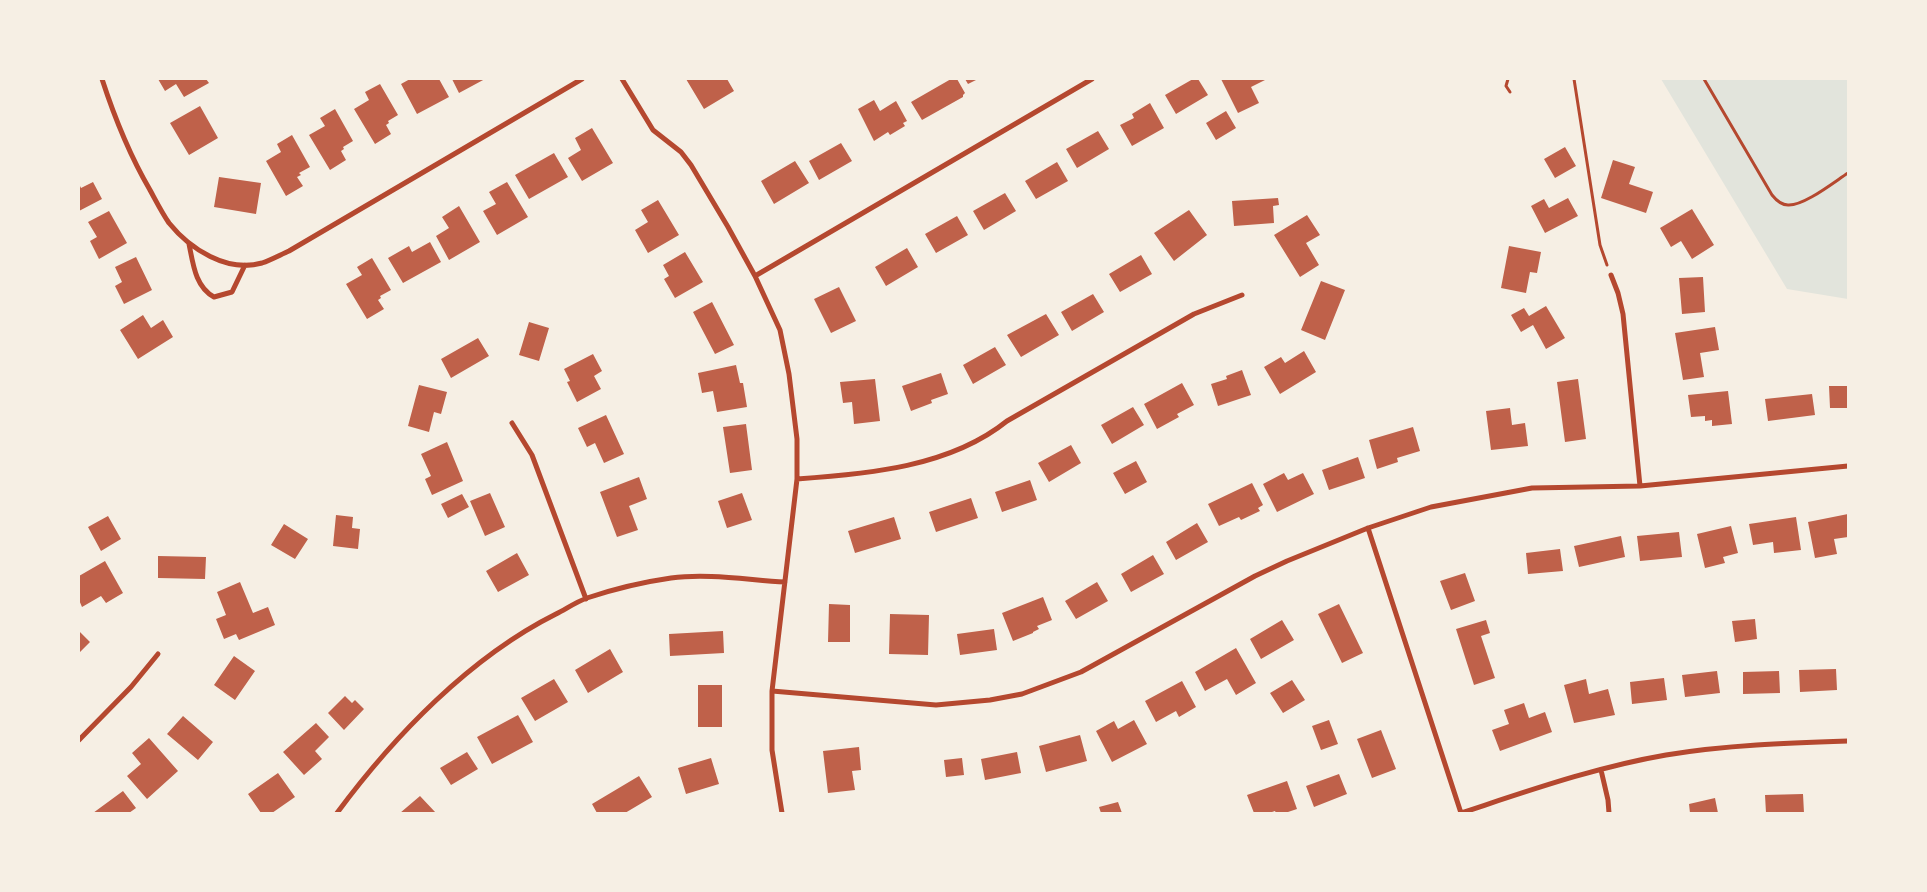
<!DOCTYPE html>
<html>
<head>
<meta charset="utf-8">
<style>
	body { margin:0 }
	#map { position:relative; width:1927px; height:892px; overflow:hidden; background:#f6efe4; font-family:"Asap Condensed",sans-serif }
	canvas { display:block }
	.frame { position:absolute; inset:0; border:80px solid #f6efe4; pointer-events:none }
</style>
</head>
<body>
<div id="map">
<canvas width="1927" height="892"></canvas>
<div class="frame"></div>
</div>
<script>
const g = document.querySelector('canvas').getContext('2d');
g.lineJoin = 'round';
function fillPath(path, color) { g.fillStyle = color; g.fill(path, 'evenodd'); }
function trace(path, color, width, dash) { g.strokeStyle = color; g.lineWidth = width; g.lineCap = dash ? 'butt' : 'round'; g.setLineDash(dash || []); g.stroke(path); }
fillPath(new Path2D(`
	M1661,79h187v220l-61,-10z`), '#e2e4dc');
fillPath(new Path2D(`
	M158,79h48l3,4 -25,14 -8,-13 -11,7z
	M410,79h29l10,18 -32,17 -16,-30z
	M452,79h33l-26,14z
	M686,79h41l7,12 -30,18z
	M951,79h6l8,14 -2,2v2l-41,23 -11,-18z
	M965,79h13l-10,5z
	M1193,79h5l10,16 -32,19 -11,-19z
	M1221,79h46l-16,8 8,16 -21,10z
	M380,84l18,31 -10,6 1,2 -3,2 5,9 -16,10 -21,-35 15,-9 -4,-8z
	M874,100l6,11 16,-10 11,20 -4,2 2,3 -15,9 -2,-3 -14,9 -16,-32z
	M1150,103l14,25 -32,18 -12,-21 14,-7 -2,-4z
	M200,106l18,32 -29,17 -19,-32z
	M335,109l18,32 -10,6 1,2 -3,2 5,9 -16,10 -21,-35 16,-9 -5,-8z
	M1226,111l10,17 -20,12 -10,-17z
	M592,128l21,35 -31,18 -14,-23 13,-8 -6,-12z
	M1098,131l11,18 -32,19 -11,-19z
	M292,135l18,32 -11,6 2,2 -4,2 6,9 -17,10 -20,-35 15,-9 -4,-8z
	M841,143l11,18 -33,19 -10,-19z
	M1565,147l11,19 -21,12 -11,-19z
	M554,153l14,24 -39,22 -14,-24z
	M1613,160l22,7 -6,17 24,8 -7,21 -45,-15z
	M795,161l14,22 -35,21 -13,-23z
	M1057,162l11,19 -32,18 -11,-18z
	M219,177l42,6 -5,31 -42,-7z
	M93,182l9,17 -23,12v-27l2,4z
	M507,182l21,35 -31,18 -14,-24 13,-7 -7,-12z
	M1005,193l11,18 -32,19 -11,-19z
	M1278,198l1,7 -6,1 1,17 -40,3 -2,-25z
	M1568,198l10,18 -33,17 -14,-27 13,-7 5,9z
	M658,200l21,35 -31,18 -13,-23 13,-8 -7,-12z
	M459,206l21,36 -31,18 -13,-24 13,-8 -7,-11z
	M1692,209l22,36 -22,14 -11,-18 -10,6 -11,-19z
	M1189,210l18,25 -33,26 -20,-28z
	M109,211l18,32 -28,16 -9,-18 7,-4 -9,-15z
	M1307,215l13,20 -14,8 13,22 -19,12 -26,-42z
	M957,216l11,19 -32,18 -11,-19z
	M430,242l11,20 -38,21 -15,-25 21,-12 3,6z
	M1509,246l32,6 -4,21 -7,-1 -4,21 -25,-5z
	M907,248l11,19 -32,19 -11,-19z
	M685,252l18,30 -28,16 -11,-19 5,-3 -6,-11z
	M1141,255l11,19 -32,18 -11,-18z
	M136,257l16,33 -28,14 -9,-18 7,-4 -7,-15z
	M372,258l19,32 -11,6 1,2 -3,2 6,9 -17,10 -21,-35 16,-9 -5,-8z
	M1703,277l2,35 -23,2 -3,-36z
	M1321,281l24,9 -20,50 -24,-10z
	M839,287l17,34 -25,12 -17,-34z
	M1093,294l11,18 -32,19 -11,-19z
	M712,302l22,43 -19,9 -22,-42z
	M1546,306l19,32 -19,11 -13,-24 -12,7 -10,-17 13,-7 5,8z
	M1046,314l13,21 -38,22 -14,-22z
	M143,315l8,13 12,-8 10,17 -35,22 -18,-29z
	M529,322l20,6 -10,33 -20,-6z
	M1715,327l4,23 -19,3 4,24 -21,3 -8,-47z
	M478,338l11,18 -38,22 -10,-19z
	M995,347l11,18 -33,19 -10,-19z
	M1304,351l12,21 -36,22 -16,-27 17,-10 4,6z
	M593,354l9,17 -8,5 7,13 -24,13 -10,-20 3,-1 -6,-12z
	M736,365l4,18h3l4,24 -30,5 -4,-21 -11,2 -4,-20z
	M1242,370l9,25 -33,11 -7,-22 16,-5 -1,-3z
	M941,373l7,21 -17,6 1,3 -21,8 -9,-25z
	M875,379l5,42 -26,3 -2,-22 -9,1 -3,-21z
	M1578,379l8,60 -21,3 -8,-60z
	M1182,383l12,22 -17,9 2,3 -22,12 -13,-25z
	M419,385l28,7 -6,22 -7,-2 -5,20 -21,-6z
	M1829,386h19v22h-18z
	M1728,391l4,33 -20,2v-6l-7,1v-5l-14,1 -3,-22z
	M1812,394l3,21 -47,6 -3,-22z
	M1133,407l11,18 -32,19 -11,-19z
	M1510,408l2,17 13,-2 3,23 -37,4 -5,-39z
	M606,415l18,39 -20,9 -9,-20 -8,4 -9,-19z
	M746,424l6,46 -22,3 -7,-46z
	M1413,427l7,24 -23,7 1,4 -21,7 -8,-29z
	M447,442l16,39 -31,14 -7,-16 6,-3 -10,-22z
	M1071,445l10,18 -32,19 -11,-19z
	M1358,457l7,21 -36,12 -7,-20z
	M1136,461l11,21 -22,12 -12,-21z
	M1284,473l4,7 15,-7 11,21 -37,18 -14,-28z
	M639,477l8,22 -18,7 9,24 -21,7 -17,-45z
	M1030,480l7,20 -35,12 -7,-20z
	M1252,483l11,22 -5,3 2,3 -19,9 -2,-3 -20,9 -11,-22z
	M490,493l15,34 -20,9 -15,-35z
	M742,493l10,27 -25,8 -9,-27z
	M462,494l7,13 -21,11 -7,-14z
	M971,498l7,20 -42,14 -7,-20z
	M1848,514v23l-14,2 3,15 -22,4 -7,-36z
	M336,515l17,2 -1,11 8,1 -2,20 -25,-3z
	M108,516l13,23 -20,12 -13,-24z
	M894,517l7,22 -46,14 -7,-22z
	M1796,517l5,33 -27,3 -1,-11 -20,3 -4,-21z
	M1197,523l11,19 -32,18 -10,-18z
	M284,524l24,15 -13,20 -24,-14z
	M1731,526l7,27 -15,4 2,6 -20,5 -8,-34z
	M1679,532l3,25 -42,4 -3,-25z
	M1621,536l4,21 -46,10 -5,-21z
	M1560,549l3,22 -35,3 -2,-21z
	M517,553l12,22 -31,17 -12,-21z
	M1153,555l11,19 -33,18 -10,-18z
	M158,556l48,1 -1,22 -47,-1z
	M105,561l18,32 -17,10 -5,-7 -19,11 -3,-7v-24z
	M1465,573l10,28 -24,9 -11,-29z
	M240,582l13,31 15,-6 7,18 -36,15 -3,-6 -12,5 -8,-20 10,-4 -9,-23z
	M1097,582l11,19 -32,18 -11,-18z
	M1043,597l9,23 -15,6 2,3 -6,3v1l-20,8 -11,-28z
	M829,604l21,1v37h-22z
	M1339,604l24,49 -21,10 -24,-49z
	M890,614l39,1 -1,40 -39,-1z
	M1755,619l2,20 -22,3 -3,-21z
	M1282,620l12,20 -33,19 -11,-20z
	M1486,620l4,13 -9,3 14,42 -21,7 -18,-56z
	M994,629l3,21 -37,5 -3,-21z
	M79,631l11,11 -11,11z
	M723,631l1,22 -54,3 -1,-22z
	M1236,648l20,35 -20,12 -9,-16 -22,12 -10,-19z
	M610,649l13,23 -35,21 -13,-23z
	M234,656l21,15 -20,29 -21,-15z
	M1836,669l1,21 -37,2 -1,-22z
	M1717,671l3,22 -35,4 -3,-22z
	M1779,671l1,22 -37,1v-22z
	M1664,678l3,22 -35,4 -2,-22z
	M554,679l14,23 -33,19 -14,-23z
	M1586,679l3,15 19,-5 7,26 -41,8 -10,-38z
	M1292,680l13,20 -22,13 -13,-20z
	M1182,681l14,26 -17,10 -3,-6 -20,11 -11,-21z
	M698,685h24v42h-24z
	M345,696l7,7 3,-3 9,9 -20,21 -16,-17z
	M1524,703l5,15 16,-6 7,20 -52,19 -8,-21 17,-6 -5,-14z
	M518,715l15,27 -41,22 -15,-27z
	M183,716l30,26 -15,18 -31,-26z
	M1134,720l13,24 -35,18 -16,-31 18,-10 4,8z
	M1329,720l9,24 -17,6 -9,-24z
	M316,723l13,14 -14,14 7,8 -18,16 -21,-23z
	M1381,730l15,39 -24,9 -15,-39z
	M1080,735l7,26 -41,11 -7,-26z
	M149,738l29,33 -31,28 -20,-23 14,-12 -9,-11z
	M859,747l2,23 -9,1 3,19 -27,3 -5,-42z
	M467,752l11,17 -27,16 -11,-17z
	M1017,752l4,21 -36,7 -4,-21z
	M711,758l8,26 -33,10 -8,-26z
	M962,758l2,17 -18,2 -2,-17z
	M278,773l17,24 -23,16h-11l-13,-19z
	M1339,774l8,20 -33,13 -8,-21z
	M639,776l13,21 -27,16h-28l-5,-9z
	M1287,781l10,28 -12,4h-9l-1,-2 -6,2h-15l-7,-18z
	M123,791l13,17 -7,5h-36z
	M1803,794l1,19h-38l-1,-18z
	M420,796l16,17h-36z
	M1715,798l3,15h-28l-1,-9z
	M1118,802l4,11h-21l-2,-6z`), '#bf614a');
trace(new Path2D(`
	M1508,79l-2,7 4,6
	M1574,79l26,166 7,20
	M1704,79l68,116c4,5 9,10 16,10 16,1 46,-23 60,-32`), '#b5482f', 3);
trace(new Path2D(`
	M102,79c13,40 27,75 48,111 6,11 12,23 19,33 21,26 58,50 93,40 9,-3 18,-8 27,-12l293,-172
	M622,79l31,51 28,22 10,13 37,62 27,49 25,54 9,44 8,65v40l-25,212v59l10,63
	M189,244c4,19 6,43 25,53l18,-5 13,-27
	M1611,275l7,18 5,21 17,172
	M755,276l337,-197
	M512,423l20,32 54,144
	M797,479c71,-5 153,-12 210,-58l187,-107 48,-19
	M1368,528l93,285
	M772,691l164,14 54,-5 32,-6 59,-22 174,-96 32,-15 81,-33 63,-21 101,-19 108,-2 208,-20
	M79,740l52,-53 27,-33
	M1601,770l7,30 1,13
	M337,813c57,-77 133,-156 219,-199 10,-5 20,-12 31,-16 27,-9 56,-16 84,-20 37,-5 77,2 114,4
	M1461,813c67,-22 135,-46 205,-58 60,-10 121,-12 182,-14`), '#b5482f', 5);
</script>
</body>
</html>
